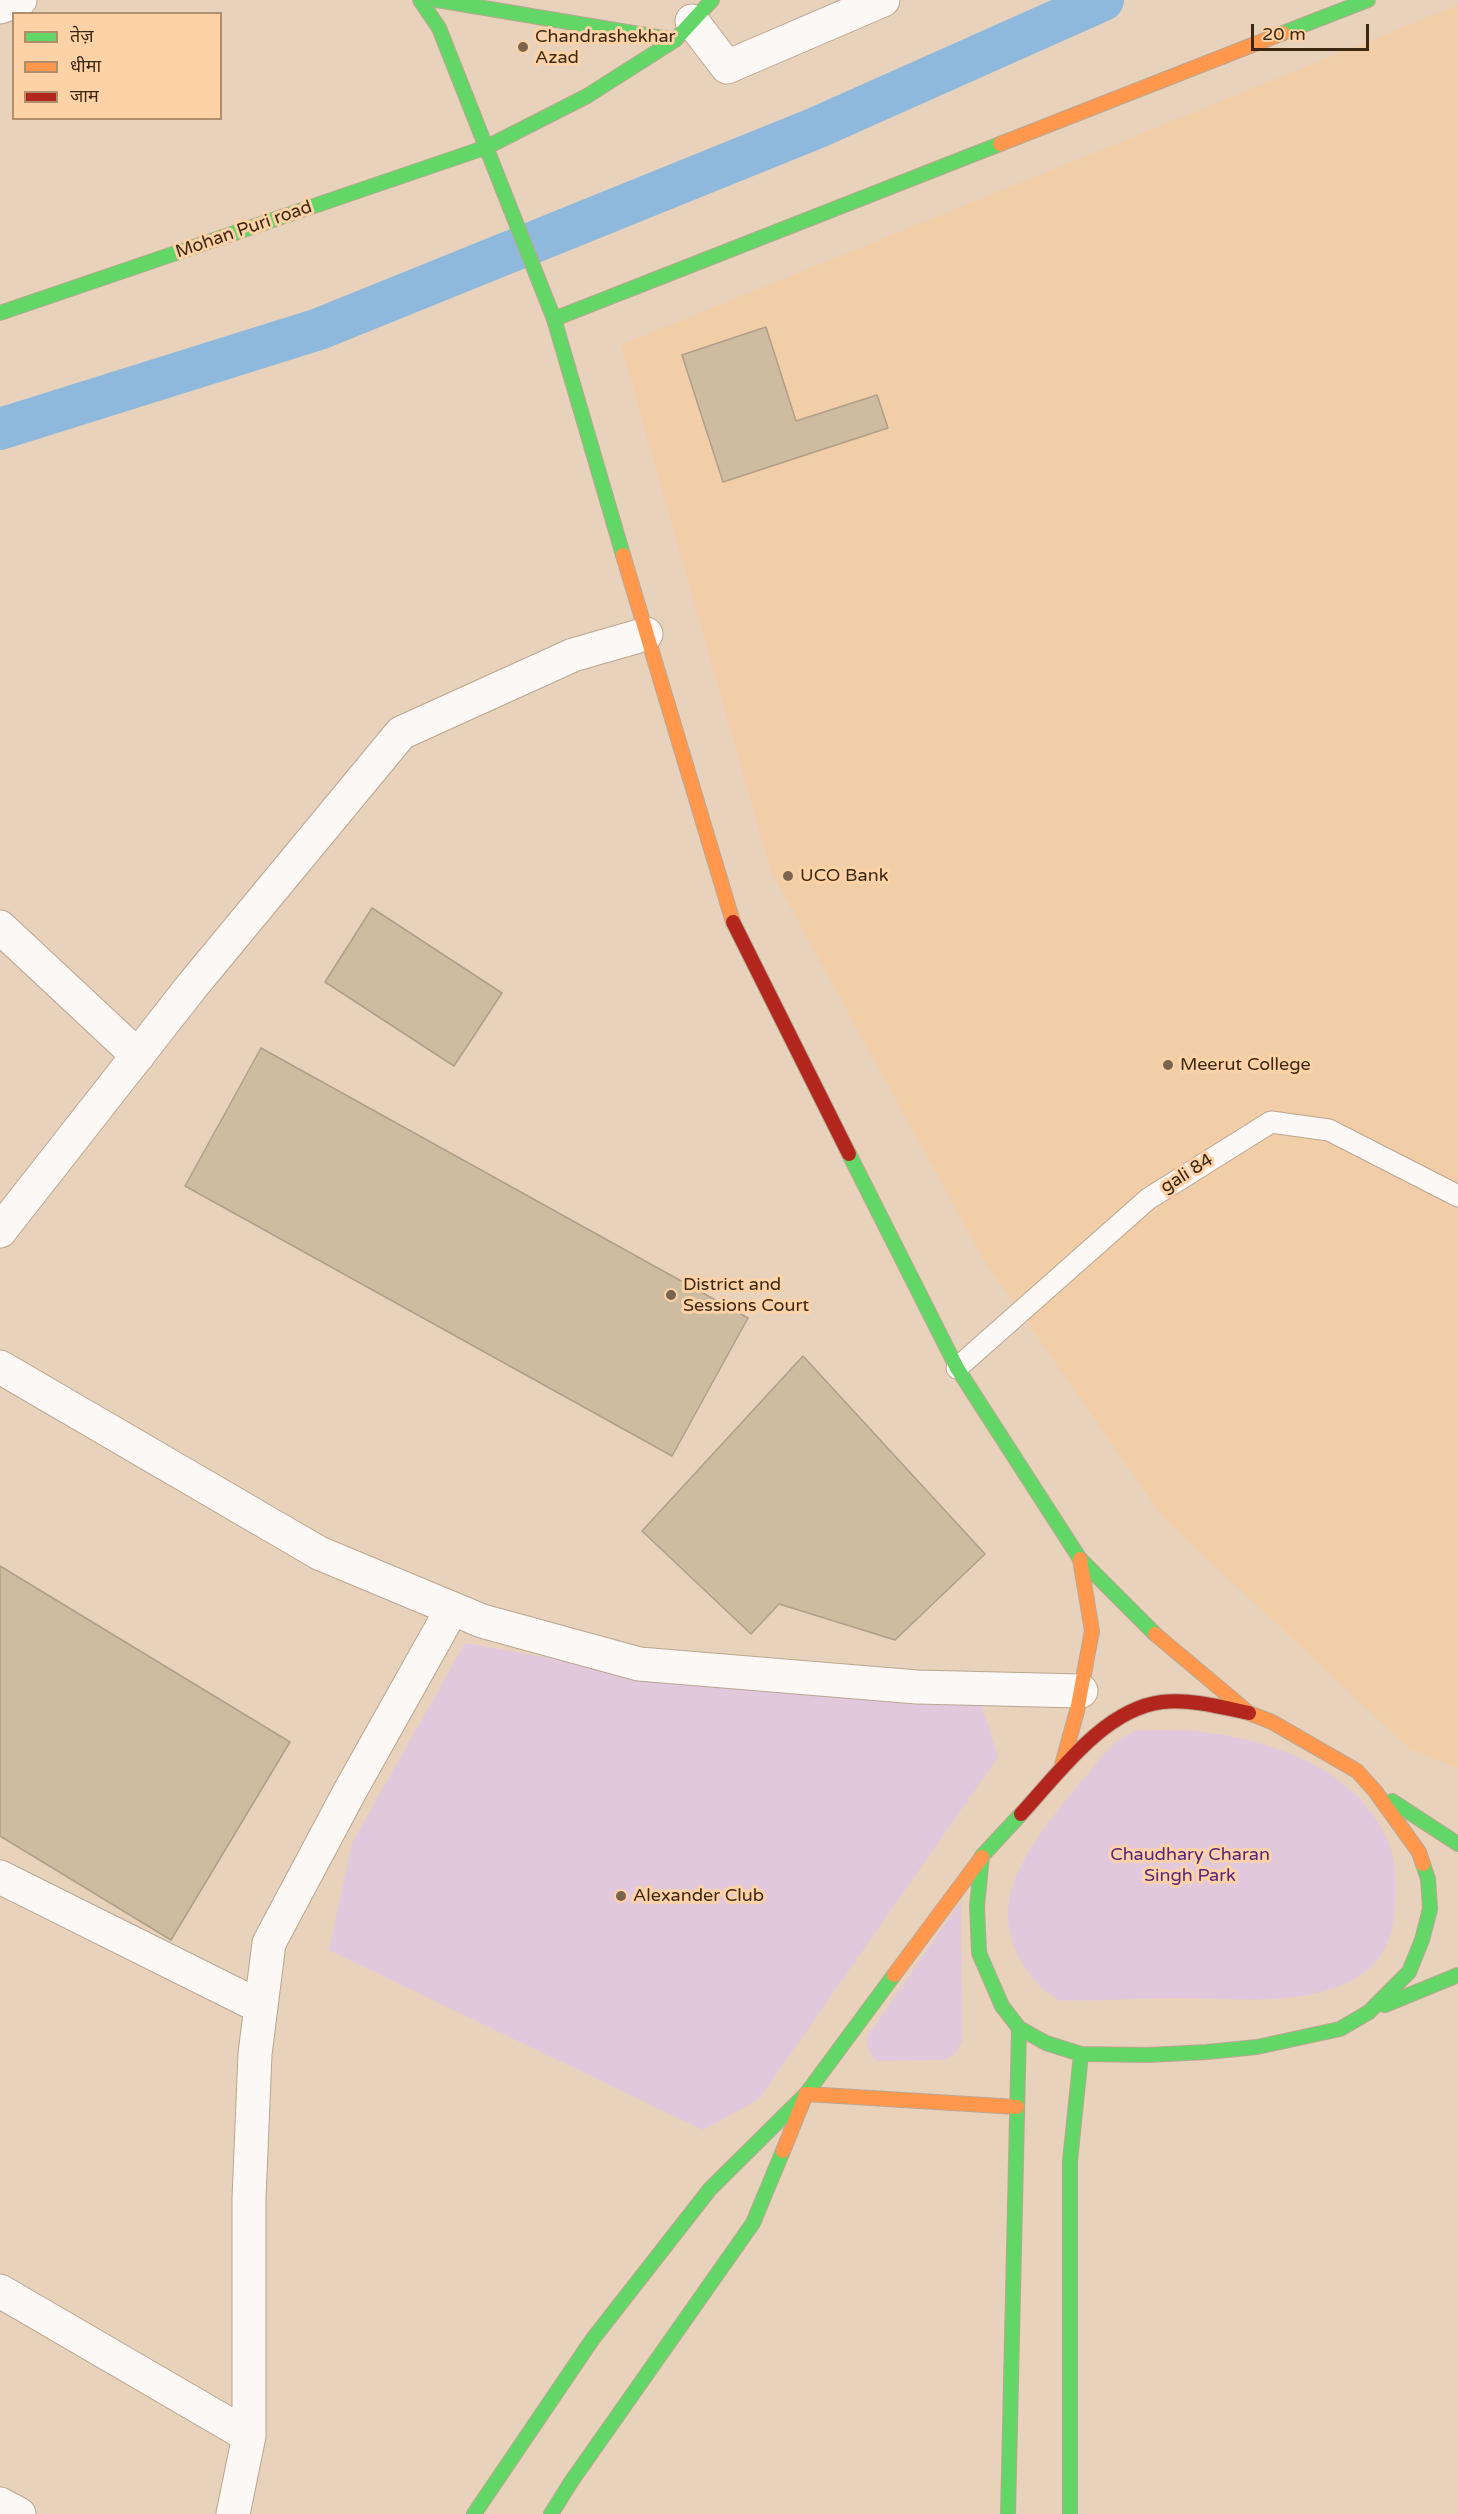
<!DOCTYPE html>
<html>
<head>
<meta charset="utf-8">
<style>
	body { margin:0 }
	#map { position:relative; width:1458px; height:2514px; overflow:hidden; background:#e9d2bb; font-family:"Varela Round","Noto Sans Devanagari",sans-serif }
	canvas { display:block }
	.legend { position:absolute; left:12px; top:12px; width:210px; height:108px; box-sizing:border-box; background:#fdd2a7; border:2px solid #b08e6b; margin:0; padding:8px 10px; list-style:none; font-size:18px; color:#3c2812 }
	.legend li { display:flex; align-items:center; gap:12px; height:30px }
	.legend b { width:30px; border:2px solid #b08e6b }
	.scale { position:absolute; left:1251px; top:24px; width:118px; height:27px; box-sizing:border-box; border:3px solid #3c2812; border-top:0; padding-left:8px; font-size:18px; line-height:21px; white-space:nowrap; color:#3c2812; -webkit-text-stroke:4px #fdd2a7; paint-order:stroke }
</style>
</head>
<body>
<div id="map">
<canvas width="1458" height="2514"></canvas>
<ul class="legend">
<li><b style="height:8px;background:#63d668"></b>तेज़</li>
<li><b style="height:8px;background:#ff974d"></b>धीमा</li>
<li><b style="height:8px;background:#b3261e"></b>जाम</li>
</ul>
<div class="scale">20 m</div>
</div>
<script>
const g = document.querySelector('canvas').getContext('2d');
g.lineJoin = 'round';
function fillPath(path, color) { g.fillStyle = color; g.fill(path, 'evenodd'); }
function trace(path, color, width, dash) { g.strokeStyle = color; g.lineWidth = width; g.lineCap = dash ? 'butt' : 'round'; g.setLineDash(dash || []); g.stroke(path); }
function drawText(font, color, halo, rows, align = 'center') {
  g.font = font + ' "Varela Round",sans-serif'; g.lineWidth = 6; g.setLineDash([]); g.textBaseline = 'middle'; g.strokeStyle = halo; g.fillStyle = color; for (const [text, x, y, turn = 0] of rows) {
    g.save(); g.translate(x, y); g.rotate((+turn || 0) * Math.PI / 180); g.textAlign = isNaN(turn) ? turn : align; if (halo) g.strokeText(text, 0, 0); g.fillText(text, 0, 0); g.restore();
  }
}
fillPath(new Path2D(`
	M1458,5v1763l-48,-19 -247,-232 -179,-257 -213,-389 -150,-526z`), '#f1cda8');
fillPath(new Path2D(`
	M465,1643l247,44 268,14 18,56 -239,342 -56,31 -374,-180 23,-107z
	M1140,1730c20,1 42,-1 63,2 71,9 153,37 184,107 9,20 9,42 8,63 0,32 -11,60 -39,76 -56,31 -127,19 -188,20 -36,0 -72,4 -109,2 -7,-5 -16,-10 -22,-17 -22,-23 -35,-60 -26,-92 9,-35 48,-84 72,-111 16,-19 31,-44 57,-50z
	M961,1901l1,140 -7,13 -11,6 -67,1c-9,-8 -12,-13 -9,-26z`), '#e1c8dd');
trace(new Path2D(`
	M0,429l319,-100 497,-201 287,-128`), '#8fb9dc', 42);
const building = new Path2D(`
	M766,327l30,94 81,-26 11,33 -165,54 -41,-127z
	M372,908l130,85 -48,73 -129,-84z
	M261,1048l487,270 -76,138 -487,-270z
	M803,1356l182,198 -90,86 -116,-36 -28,30 -109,-103z
	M0,1566l290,176 -119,198 -171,-104z`);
fillPath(building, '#cebca1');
trace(building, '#af9f88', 1.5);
const lane = new Path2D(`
	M957,1368l191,-169 123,-77 58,8 129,66`);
const street = new Path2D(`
	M0,7l20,-7
	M692,21l35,46 156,-67
	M0,927l138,129
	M0,1231l192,-245 209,-253 172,-78 73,-21
	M0,1367l319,186 163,68 157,43 278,23 164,4
	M0,1877l261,130
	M0,2291l249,145
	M0,2504l19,10
	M233,2514l16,-78v-238l6,-144 14,-111 81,-152 102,-182`);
const fast = new Path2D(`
	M420,0l19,28 115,291 69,236
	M437,0l238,40
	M1283,33l85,-33
	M0,313l487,-166 100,-51 88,-56 37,-40
	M554,319l446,-175
	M849,1154l108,214 123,191 75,75
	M1392,1801l66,43
	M1021,1814l-39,42 -5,50 2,47 23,53 17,22 27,15 35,11 66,1 60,-3 50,-5 83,-18 29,-17 40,-40 13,-32 8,-31 -2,-30 -5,-15
	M1385,2005l73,-30
	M474,2514l118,-174 118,-151 96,-95 88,-119
	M551,2514l20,-32 182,-259 30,-72
	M1008,2514l11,-486
	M1070,2514v-353l11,-107`);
const slow = new Path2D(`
	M1000,144l283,-111
	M623,555l110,367
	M1155,1634l94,79 23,9 85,49 18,20 44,61 4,12
	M1062,1765l15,-54 15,-80 -12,-72
	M894,1975l88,-118
	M783,2151l23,-57 211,13`);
const jam = new Path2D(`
	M733,922l116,232
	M1021,1814c37,-40 83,-105 141,-112 30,-3 59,5 87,11`);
trace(lane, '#baa691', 23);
trace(street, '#baa691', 35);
trace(fast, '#baa691', 16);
trace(slow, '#baa691', 16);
trace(jam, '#baa691', 16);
trace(lane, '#fcf8f5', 21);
trace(street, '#fcf8f5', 33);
trace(fast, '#63d668', 14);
trace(slow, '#ff974d', 14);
trace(jam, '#b3261e', 14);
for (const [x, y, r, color] of [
	[523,47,6,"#79644d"],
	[788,876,6,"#79644d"],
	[1168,1065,6,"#79644d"],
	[671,1295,6,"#79644d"],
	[621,1896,6,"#79644d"]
]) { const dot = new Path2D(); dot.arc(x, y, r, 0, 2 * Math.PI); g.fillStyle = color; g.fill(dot); trace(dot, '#fdd2a7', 2); }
drawText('18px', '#3c2812', '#fdd2a7', [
	["Chandrashekhar",535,37],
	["Azad",535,58],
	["UCO Bank",800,876],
	["Meerut College",1180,1065],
	["District and",683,1285],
	["Sessions Court",683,1306],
	["Alexander Club",633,1896]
], 'left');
drawText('18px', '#3c2812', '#fdd2a7', [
	["Mohan Puri road",244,230,-19],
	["gali 84",1187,1174,-32]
]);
drawText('18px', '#56257c', '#fdd2a7', [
	["Chaudhary Charan",1190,1855],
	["Singh Park",1190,1876]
]);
</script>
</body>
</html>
